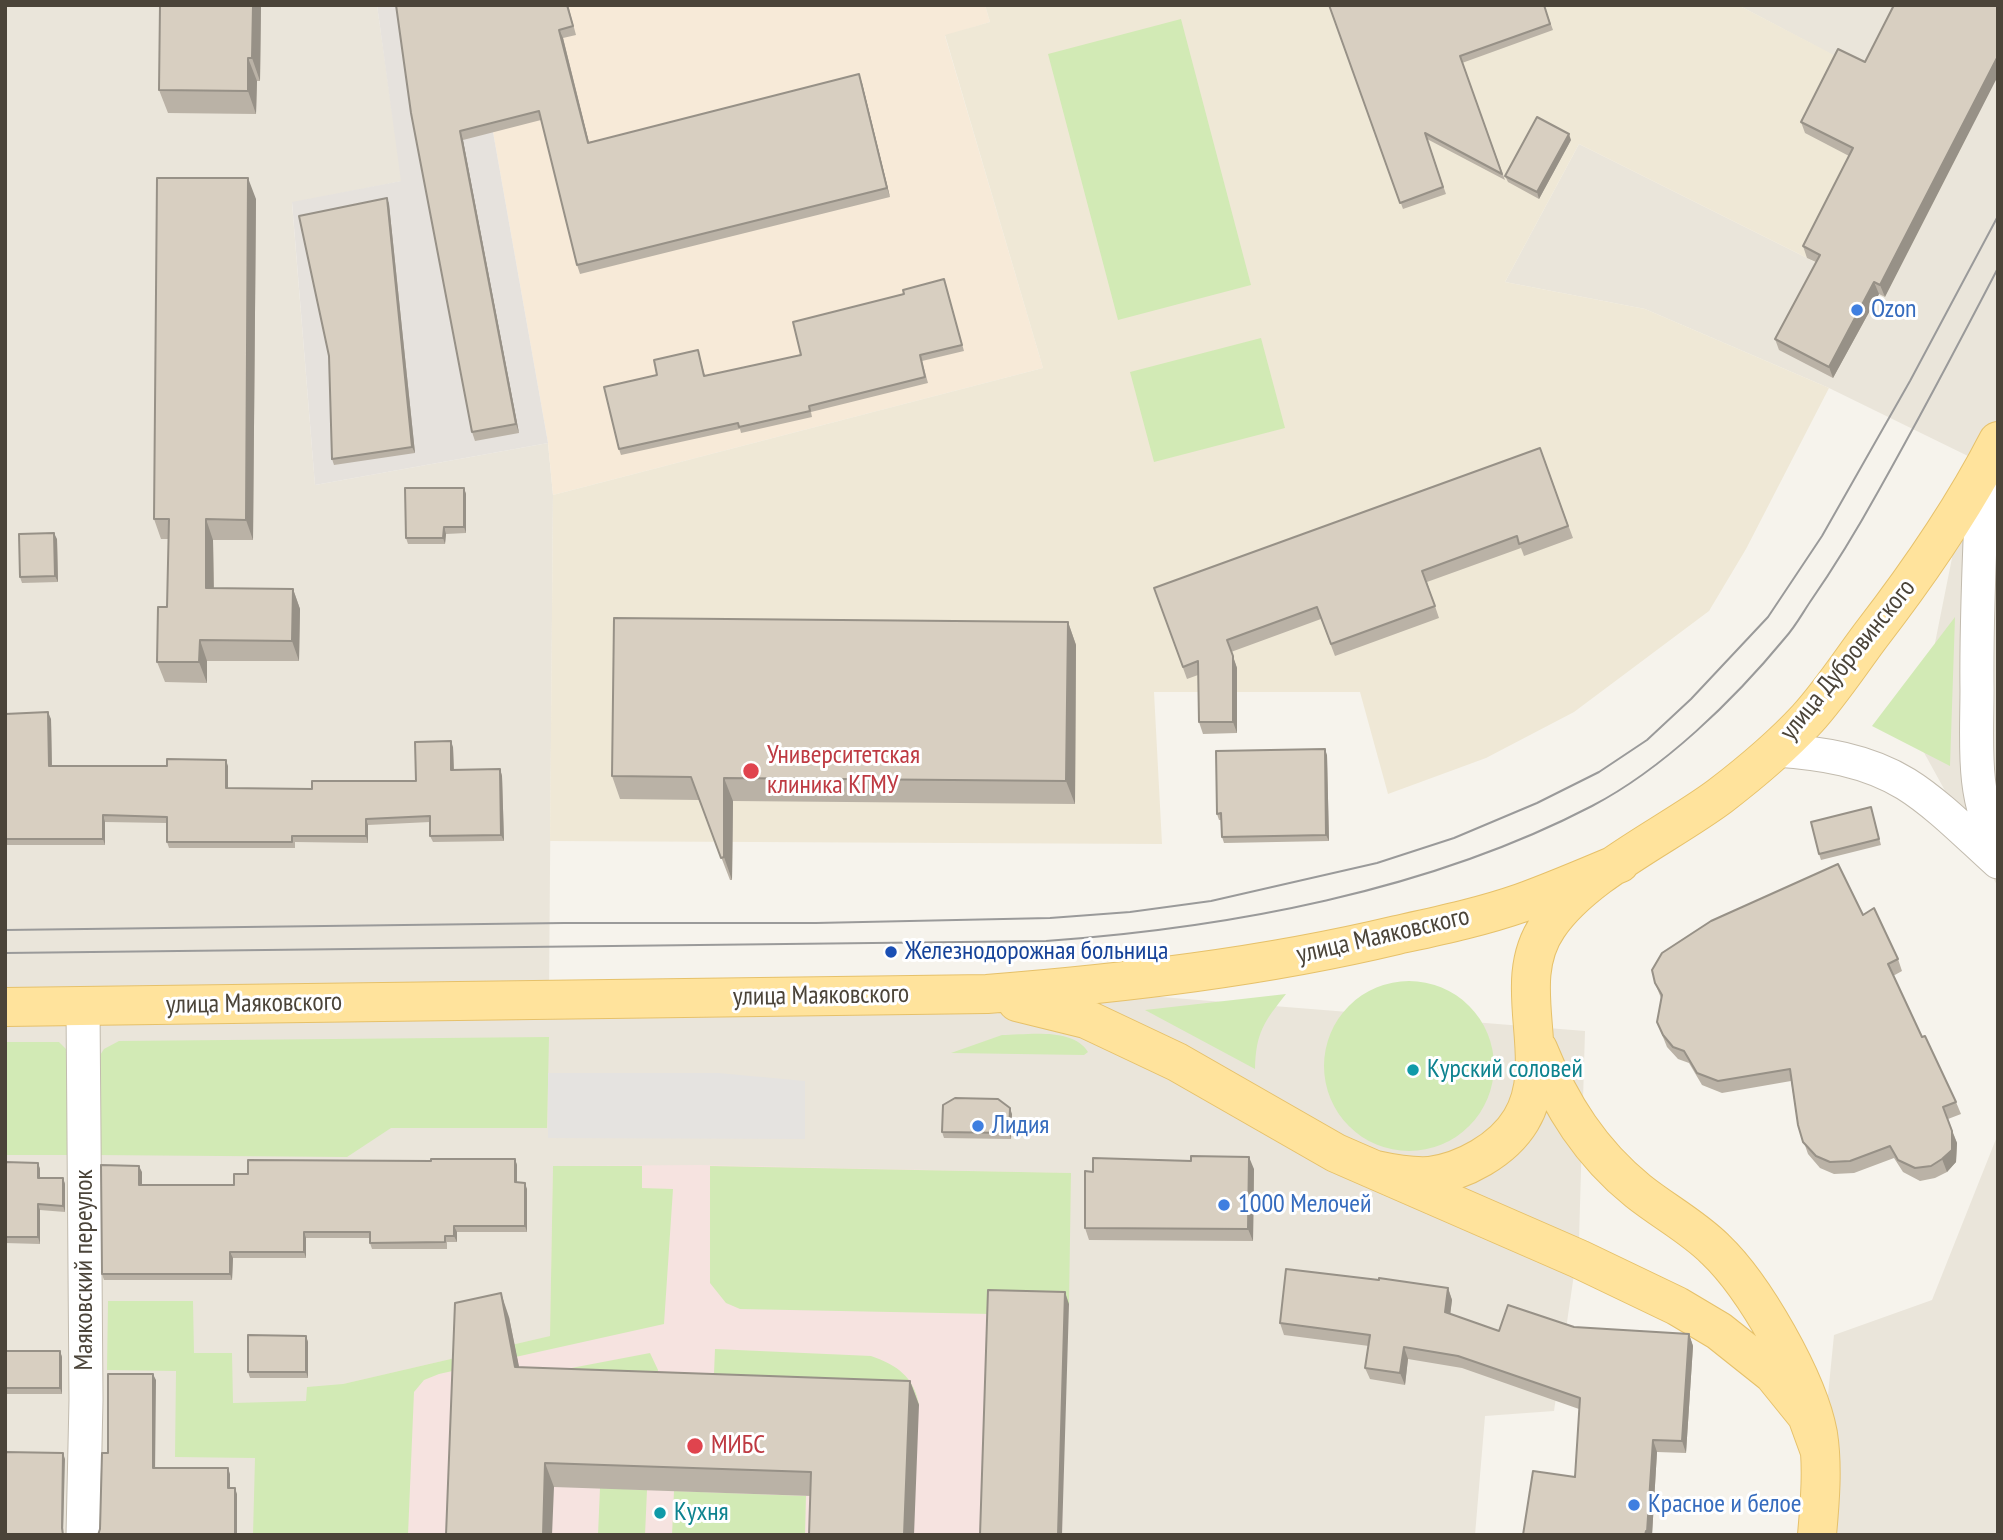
<!DOCTYPE html>
<html>
<head>
<meta charset="utf-8">
<style>
	body { margin:0 }
	#map { position:relative; width:2003px; height:1540px; overflow:hidden; background:#f6f3ec; font-family:"PT Sans Narrow",sans-serif }
	canvas { display:block }
	.frame { position:absolute; inset:0; border:7px solid #4b4439; pointer-events:none }
</style>
</head>
<body>
<div id="map">
<canvas width="2003" height="1540"></canvas>
<div class="frame"></div>
</div>
<script>
const g = document.querySelector('canvas').getContext('2d');
g.lineJoin = 'round';
function fillPath(path, color) { g.fillStyle = color; g.fill(path, 'evenodd'); }
function trace(path, color, width, dash) { g.strokeStyle = color; g.lineWidth = width; g.lineCap = dash ? 'butt' : 'round'; g.setLineDash(dash || []); g.stroke(path); }
function drawText(font, color, halo, rows, align = 'center') {
  g.font = font + ' "PT Sans Narrow",sans-serif'; g.lineWidth = 6; g.setLineDash([]); g.textBaseline = 'middle'; g.strokeStyle = halo; g.fillStyle = color; for (const [text, x, y, turn = 0] of rows) {
    g.save(); g.translate(x, y); g.rotate((+turn || 0) * Math.PI / 180); g.textAlign = isNaN(turn) ? turn : align; if (halo) g.strokeText(text, 0, 0); g.fillText(text, 0, 0); g.restore();
  }
}
fillPath(new Path2D(`
	M5,5h372l25,176 -110,22 23,282 233,-42 5,52 -4,500 600,1 436,35 -6,209 -25,171 -69,5 -10,119h-1470z
	M1738,5h260v882l-82,-149 56,-280 -143,-70 -184,-79 -140,-27 74,-138 306,153 -43,-237z
	M1998,1134v401h-184l20,-200 98,-35z`), '#eae5da');
fillPath(new Path2D(`
	M440,5h545l5,17 -45,14 98,332 -490,127 -5,-52 -55,-311z`), '#f7ead8');
fillPath(new Path2D(`
	M377,5h63l53,127 55,311 -233,42 -23,-283 109,-21z`), '#e6e2dd');
fillPath(new Path2D(`
	M985,5h753l234,122 -87,170 -306,-153 -74,138 140,27 184,79 -83,161 -37,62 -135,101 -88,46 -98,36 -28,-102h-206l8,152 -612,-3 3,-346 490,-127 -98,-333 45,-13z`), '#efe8d6');
fillPath(new Path2D(`
	M700,1165l371,8 -9,362h-723l4,-151 207,-48 3,-170z`), '#f6e3e0');
fillPath(new Path2D(`
	M1181,19l70,266 -133,35 -70,-266z
	M1261,338l24,90 -131,34 -24,-90z
	M1955,617l-5,149 -78,-40z
	M1324 1066a85 85 0 1 1 170 0a85 85 0 1 1-170 0Z
	M1286,994c-22,28 -30,38 -31,75l-110,-59z
	M1002,1035c25,0 71,-8 86,17l-4,3 -133,-2z
	M549,1037l-2,91h-156l-44,29 -252,-2 2,-95 7,-11 15,-8z
	M5,1042h54l9,9 2,104h-65z
	M553,1166h89v22l31,1 -9,135 -225,50 -15,6 -10,12 -6,143h-155l2,-77 -80,-1 1,-86 -69,-1 1,-69h85l1,52h38l1,50 73,-2 1,-14 36,-3 207,-48z
	M710,1166l361,7 -2,131 -77,10 -252,-5 -14,-6 -16,-20z
	M715,1349l156,7c26,9 43,21 48,49l-206,-7z
	M650,1353l8,17 2,26 -199,-7z
	M600,1488l47,2 -2,45h-47z
	M674,1491l132,5 -1,39h-133z`), '#d2eab5');
fillPath(new Path2D(`
	M548,1073h170l87,8v58l-257,-1z`), '#e5e3e0');
const street = new Path2D(`
	M1983,470c-3,73 -7,146 -6,220 0,49 -6,109 21,152
	M1776,750c45,3 91,10 130,34 32,20 63,52 92,78
	M83,1535l3,-135 -3,-394`);
const primary = new Path2D(`
	M1017,1002l69,17 91,43 159,91 243,106 98,47 42,25 54,43 34,42 12,33
	M5,1007l982,-13c138,-11 276,-27 410,-59 41,-9 84,-18 124,-32 33,-12 66,-26 99,-40
	M1538,1049c23,57 53,104 100,142 25,20 55,36 77,58 39,37 93,131 103,185 5,32 2,68 -1,101
	M1376,1170c18,4 35,7 53,6 34,-4 74,-26 92,-56 36,-60 -14,-135 27,-194 36,-53 120,-91 172,-130 30,-23 61,-49 87,-77 23,-25 43,-56 64,-84 48,-62 91,-124 127,-194`);
trace(street, '#c2bbae', 35);
trace(primary, '#e6c16a', 40);
trace(street, '#fff', 33);
trace(primary, '#ffe39c', 38);
trace(new Path2D(`
	M5,930l559,-7h252l234,-5 80,-6 81,-11 166,-38 77,-25 83,-35 62,-31 48,-32 44,-41 77,-82 54,-81 88,-155 88,-165
	M5,953l1041,-12c182,-13 383,-50 546,-135 71,-37 142,-106 193,-168 10,-11 17,-24 25,-36 25,-36 48,-74 69,-112 41,-73 80,-147 119,-222`), '#9a9a9a', 2);
fillPath(new Path2D(`
	M261,5l-1,76h-3l-1,33 -88,-1 -9,-23z
	M396,5h172l8,30 -13,3 26,104 273,-59 28,114 -310,77 -3,-9 -36,-145 -78,20 56,293 -44,8 -3,-9z
	M1329,5h215l9,25 -91,33 43,117 -78,-41 19,55 -43,15z
	M1838,49l47,248 -6,-3 -46,84 -54,-28 -4,-11 41,-77 -9,-4 -4,-12 46,-90 -44,-23 -4,-11z
	M1571,140l-32,59 -31,-17 -3,-6z
	M387,198l2,6 26,249 -81,12 -2,-6z
	M256,199l-3,341h-40l1,48 79,1 7,20 -1,52h-92v22l-42,-1 -8,-20 10,-55 2,-68h-8l-7,-20z
	M944,279l20,72 -42,10 6,22 -117,29 1,5 -71,16 -1,-4 -119,26 -2,-6 38,-74 41,-25 7,26 96,-21 103,-61z
	M1540,448l33,90 -49,18 -3,-8 -94,34 12,36 -104,38 -14,-37 -90,33 6,16v65l-34,1 -4,-12 -1,-47 -11,4 -33,-91z
	M464,488l2,6v39l-20,1 -1,10h-37l-2,-6z
	M57,539l1,43 -36,1 -2,-6z
	M1068,622l8,23 -1,159 -342,-3 -1,79h-2l-31,-80 -79,-1 -8,-23z
	M5,714l46,5 1,47h176v22l84,1 104,-8 37,-34 1,23 46,-1 2,7 2,65 -71,1 -3,-6v-14l-62,3v18l-73,-1v6h-126l-2,-6v-19l-62,-1v23h-100z
	M1327,755l2,86 -105,2 -2,-6 -1,-17h-2l-2,-6z
	M1871,807l10,38 -60,15 -2,-6z
	M1863,915l35,44 4,12 -9,5 29,61 34,65 5,12 -13,5 9,24 -1,19 -9,10 -12,6 -15,3 -17,-9 -9,-14 -40,15 -20,1 -14,-6 -12,-14 -10,-29 -7,-44 -69,12 -20,-8 -13,-22 -11,-4 -11,-12 -10,-25 4,-24 -6,-15z
	M1012,1114l-1,25 -67,-1 -2,-6z
	M515,1159l2,6v17l10,7v43h-70v10h-10v7h-75l-2,-6v-5h-64v20h-73l-1,22h-128l-2,-6 40,-102v13h92l14,-11 183,-13z
	M1191,1161l63,8 -1,72 -164,-1 -4,-12 8,-56z
	M5,1162l33,1 2,6v9h23l2,6v28l-25,-2v34l-35,-1z
	M1448,1288l4,12 -2,14 49,17 75,-4 115,7 4,12 -7,107 -29,-1 -5,83h-129l52,-58 4,-68 -117,-41 -54,-9 -3,26 -35,-6 -5,-11 4,-22 -85,-11 -4,-12z
	M509,1317l10,51 391,13 9,24 -108,91 -257,-9 -108,48z
	M306,1336l2,6v36h-58l-2,-6z
	M5,1351h55l2,6v37h-56z`), '#bab2a6');
fillPath(new Path2D(`
	M253,5h8l-1,76 -8,-23z
	M559,30l4,8 28,113 -3,-8z
	M1998,56v20l-113,221 -5,-12z
	M248,58l9,23 -1,33 -8,-23z
	M859,74l3,9 28,114 -3,-9z
	M460,131l3,9 56,293 -3,-9z
	M1569,134l2,6 -32,59 -2,-7z
	M248,178l8,21 -3,341 -7,-20z
	M387,198l2,6 26,249 -3,-6z
	M1874,282l5,12 -46,84 -4,-11z
	M464,488l2,6v39l-2,-6z
	M206,519l7,21 1,69 -8,-21z
	M444,527l2,7 -1,10 -2,-6z
	M54,533l3,6 1,43 -3,-6z
	M293,589l7,20 -1,52 -7,-20z
	M1068,622l8,23 -1,159 -9,-23z
	M200,640l7,21v22l-8,-21z
	M1233,656l4,12v65l-4,-11z
	M48,712l3,7 1,53 -3,-6z
	M451,741l2,6 1,29 -3,-6z
	M1325,749l2,6 2,86 -3,-6z
	M226,760l2,6v28l-2,-6z
	M500,769l2,7 2,65 -3,-6z
	M724,778l9,23 -1,79 -8,-23z
	M103,815l2,7v23l-2,-6z
	M366,819l2,6v18l-2,-7z
	M1010,1108l2,6 -1,25 -2,-6z
	M1952,1131l5,12 -1,19 -9,10 -5,-13z
	M1249,1157l5,12 -1,72 -5,-12z
	M515,1159l2,6v23l-2,-6z
	M38,1163l2,6v15l-2,-6z
	M139,1166l3,6v19l-3,-6z
	M63,1178l2,6v28l-2,-6z
	M525,1183l2,6v43l-2,-6z
	M38,1204l2,6v34l-2,-7z
	M454,1226l3,6v10l-3,-6z
	M304,1232l2,6v20l-2,-6z
	M230,1252l3,6 -1,22 -2,-6z
	M1448,1288l4,12 -3,24 -4,-12z
	M1065,1292l4,12 -7,231h-4z
	M501,1293l8,24 15,74 -9,-24z
	M1689,1334l4,12 -7,107 -4,-12z
	M306,1336l2,6v36l-2,-6z
	M1404,1347l4,12 -3,26 -5,-12z
	M60,1351l2,6v37l-2,-6z
	M153,1374l3,6 -1,94 -2,-6z
	M910,1381l9,24 -5,130h-10z
	M1653,1440l4,12 -5,83h-3l-2,-3z
	M63,1453l2,6 -2,76 -1,-7z
	M545,1463l9,24 -2,48h-9z
	M228,1468l2,6v20l-2,-6z
	M235,1488l2,6v41h-2z`), '#979187');
const building = new Path2D(`
	M160,5h93l-1,53h-4v33l-89,-1z
	M396,5h171l6,21 -14,4 29,113 271,-69 28,114 -310,77 -38,-154 -79,20 56,293 -44,8 -61,-319z
	M1329,5h215l6,19 -90,32 42,118 -77,-41 18,54 -43,16z
	M1894,5h104v51l-118,229 -6,-3 -45,85 -54,-28 45,-84 -17,-9 50,-98 -52,-26 37,-73 27,13z
	M1537,117l32,17 -32,58 -32,-16z
	M157,178h91l-2,342 -40,-1v69l87,1 -1,52 -92,-1 -1,22h-42l1,-55h9l2,-88h-15z
	M387,198l25,249 -80,12 -3,-103 -30,-140z
	M944,279l18,66 -42,10 5,22 -116,29 1,5 -71,16 -1,-4 -119,26 -15,-62 53,-12 -3,-15 44,-10 6,26 97,-21 -8,-33 111,-28 -1,-4z
	M1540,448l28,78 -49,18 -2,-8 -95,35 13,35 -104,38 -14,-37 -90,33 6,16v66h-34l-1,-61 -15,6 -29,-79z
	M405,488h59v39h-20l-1,11h-37z
	M54,533l1,43 -35,1 -1,-43z
	M614,618l454,4 -2,159 -342,-3v79l-3,1 -30,-81 -79,-1z
	M48,712l1,54h118v-7l59,1v28l86,1v-8h104l-1,-39 36,-1v29l49,-1 1,66 -71,1v-20l-64,3v17h-74v6h-125v-25l-64,-2v24h-98v-125z
	M1325,749l1,86 -104,2 -1,-24 -4,1 -1,-63z
	M1871,807l8,32 -60,15 -8,-32z
	M1838,864l25,51 11,-7 24,51 -10,5 34,73 3,-1 31,66 -13,5 9,24v19l-10,9 -11,7 -16,2 -17,-8 -8,-14 -40,15 -20,1 -14,-6 -13,-14 -5,-17 -8,-56 -72,12 -21,-8 -13,-22 -11,-4 -10,-12 -6,-13 5,-27 -7,-12 -3,-13 10,-17 49,-32z
	M955,1098l43,1 12,9 -1,25 -67,-1 1,-27z
	M1191,1156l58,1 -1,72 -163,-1v-57l8,1v-14l98,3z
	M431,1159h84v23l10,1v43h-71v10h-9v6l-75,1v-11h-66v20h-74v22h-128l-1,-109 38,1v19h95v-11h14v-14l183,1z
	M5,1162l33,1v15h25v28l-25,-2v33h-33z
	M1286,1269l93,11v-2l69,10 -3,24 54,19 9,-26 66,22 115,7 -7,107 -29,-1 -6,92 -1,-1 -1,4h-122l10,-64 42,6 5,-79 -122,-42 -54,-9 -4,26 -35,-5 5,-33 -90,-12z
	M988,1290l77,2 -7,243h-78z
	M501,1293l14,74 395,14 -6,154h-95l2,-63 -266,-9 -2,72h-97l9,-232z
	M248,1335l58,1v36h-58z
	M5,1351h55v37h-55z
	M108,1374h45v94h75v20h7v47h-137l2,-6 2,-76h6z
	M5,1452l58,1 -1,75 1,7h-58z`);
fillPath(building, '#d8cfc1');
trace(building, '#979187', 2);
for (const [x, y, r, color] of [
	[1857,310,7,"#3f7fe0"],
	[751,771,9,"#e0444e"],
	[891,952,7,"#1a4fb4"],
	[1413,1070,7,"#0f9aa8"],
	[978,1126,7,"#3f7fe0"],
	[1224,1205,7,"#3f7fe0"],
	[695,1446,9,"#e0444e"],
	[1634,1505,7,"#3f7fe0"],
	[660,1513,7,"#0f9aa8"]
]) { const dot = new Path2D(); dot.arc(x, y, r, 0, 2 * Math.PI); g.fillStyle = color; g.fill(dot); trace(dot, '#fff', 2.5); }
drawText('26px', '#366cbe', '#fff', [
	["Ozon",1871,310],
	["Лидия",992,1126],
	["1000 Мелочей",1238,1205],
	["Красное и белое",1648,1505]
], 'left');
drawText('26px', '#4b4439', '#fff', [
	["улица Дубровинского",1848,660,-51],
	["улица Маяковского",1383,936,-13],
	["улица Маяковского",821,996,-1],
	["улица Маяковского",254,1004,-1],
	["Маяковский переулок",85,1270,-90]
]);
drawText('26px', '#be3a42', '#fff', [
	["Университетская",767,756],
	["клиника КГМУ",767,786],
	["МИБС",711,1446]
], 'left');
drawText('26px', '#164399', '#fff', [
	["Железнодорожная больница",905,952]
], 'left');
drawText('26px', '#0d838f', '#fff', [
	["Курский соловей",1427,1070],
	["Кухня",674,1513]
], 'left');
</script>
</body>
</html>
